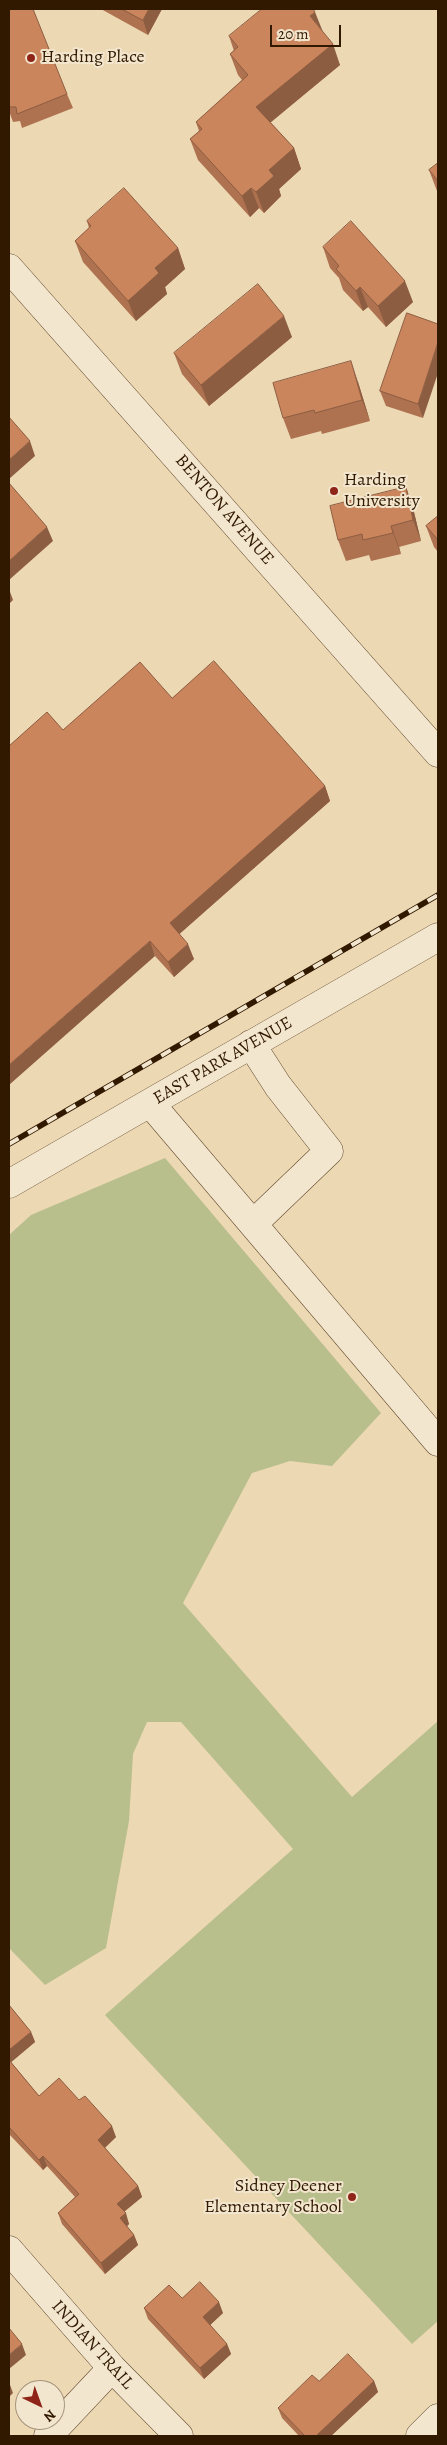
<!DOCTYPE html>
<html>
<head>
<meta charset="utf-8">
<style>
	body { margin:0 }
	#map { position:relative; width:447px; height:2445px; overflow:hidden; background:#edd8b4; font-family:Alegreya,serif }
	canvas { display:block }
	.frame { position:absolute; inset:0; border:10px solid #311900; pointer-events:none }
	.north { position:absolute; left:15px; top:2380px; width:50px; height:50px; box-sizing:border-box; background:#f3e6ce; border:1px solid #a5947c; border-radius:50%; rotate:138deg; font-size:14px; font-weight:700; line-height:20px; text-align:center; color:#311900 }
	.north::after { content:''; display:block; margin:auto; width:18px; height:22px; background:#8f2418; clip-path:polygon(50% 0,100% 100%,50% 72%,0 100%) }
	.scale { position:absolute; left:270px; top:25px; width:71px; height:22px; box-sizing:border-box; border:2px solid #311900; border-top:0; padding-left:6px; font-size:15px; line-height:18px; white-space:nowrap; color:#311900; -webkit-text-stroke:4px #f3e6ce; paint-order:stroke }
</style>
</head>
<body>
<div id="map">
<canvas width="447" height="2445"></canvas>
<div class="frame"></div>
<div class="north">N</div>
<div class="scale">20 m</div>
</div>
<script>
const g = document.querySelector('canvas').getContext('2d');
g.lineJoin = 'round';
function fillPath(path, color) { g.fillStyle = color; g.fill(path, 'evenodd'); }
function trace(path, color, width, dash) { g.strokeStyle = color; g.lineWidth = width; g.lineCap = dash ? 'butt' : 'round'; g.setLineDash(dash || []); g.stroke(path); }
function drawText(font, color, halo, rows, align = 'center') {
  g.font = font + ' Alegreya,serif'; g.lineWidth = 4; g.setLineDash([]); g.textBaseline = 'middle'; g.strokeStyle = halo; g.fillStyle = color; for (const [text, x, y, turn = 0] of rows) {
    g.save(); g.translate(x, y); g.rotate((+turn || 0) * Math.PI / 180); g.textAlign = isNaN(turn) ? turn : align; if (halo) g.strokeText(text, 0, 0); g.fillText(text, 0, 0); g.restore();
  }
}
fillPath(new Path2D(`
	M165,1158l216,255 -49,53 -42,-5 -38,12 -69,130 169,194 86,-76v600l-26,23 -307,-329 188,-166 -112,-127h-34l-14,32 -4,67 -23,127 -61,37 -36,-37v-713l22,-20z`), '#b8bf8d');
const minor = new Path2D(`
	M9,268l429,485
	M251,1044l27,42 51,65 -76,73
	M150,1103l288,339
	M9,1184l429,-247
	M9,2250l103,118 67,68
	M48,2436l64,-68
	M420,2436l18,-18`);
trace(minor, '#60492d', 29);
trace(minor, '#f3e6ce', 28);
const rail = new Path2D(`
	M9,1144l429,-249`);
trace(rail, '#311900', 5.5);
trace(rail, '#f3e6ce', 4, [11]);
fillPath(new Path2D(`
	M9,9l58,85 6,14 -51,20 -2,-7 -7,1 -4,-11z
	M101,9h61l-14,26z
	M323,32l17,33 -70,57 24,26 7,21 -22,20 2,7 -17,17 -5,-5 -9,9 -52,-57 -8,-21 9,-8 -3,-9 46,-42 -4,-5 -8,-21 4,-3 -5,-15z
	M438,163v30l-1,-2 -8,-21z
	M87,221l91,27 7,21 -20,18 2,7 -31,27 -53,-59 -8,-21 14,-13z
	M323,247l90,55 -27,25 -18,-20 -5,4 -20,-21 -4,-12 -9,-10z
	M407,313l16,105 -37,-12 -6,-15z
	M292,337l-83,69 -27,-32 -8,-21z
	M358,382l12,39 -48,13 -1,-3 -30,8 -8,-21z
	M406,487l7,21 8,33 -22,6 2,7 -30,7 -2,-6 -23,6 -8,-21z
	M438,516v36l-4,-5 -8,-21z
	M172,698l153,88 5,15 -151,133 15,25 -20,18 -19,-21 -92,-226z
	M9,2005l22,27 4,10 -24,20 28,34 40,4 37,37 -11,11 33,38 4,11 -18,15 5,12 -2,2 7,9 4,10 -33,29 -43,-50 -4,-11 17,-16 -28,-31 -4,4 -34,-36z
	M182,2298l41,15 -13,12 17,19 4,10 -27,25 -56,-60 -4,-11z
	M319,2381h55l4,11 -47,44h-32l-17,-18 -4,-10z`), '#ae7250');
fillPath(new Path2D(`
	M149,9h13l-14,26 -5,-15z
	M315,12l8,20 -13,-16z
	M333,44l7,21 -76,63 -8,-21z
	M294,148l7,21 -22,20 2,7 -17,17 -8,-21 13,-22z
	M251,188l8,20 -9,9 -8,-21z
	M178,248l7,21 -20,18 2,7 -31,27 -8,-20 27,-33z
	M405,281l8,21 -27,25 -8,-21z
	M360,287l8,20 -5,4 -7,-20z
	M284,316l8,21 -83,69 -8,-21z
	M438,342v31l-15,45 -5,-14z
	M351,361l7,21 12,39 -8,-21z
	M30,441l5,15 -26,23v-19z
	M406,487l7,21 8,33 -8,-21z
	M391,526l8,21 2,7 -8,-21z
	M47,527l6,14 -44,39v-19z
	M9,589l4,11 -4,4z
	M325,786l5,15 -155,137 -5,-15z
	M150,941l5,15 -146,129v-20z
	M188,944l6,15 -20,18 -6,-15z
	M31,2032l4,10 -26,22v-14z
	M112,2126l4,11 -14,13 -4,-10z
	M43,2156l4,10 -4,4 -4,-10z
	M138,2186l4,11 -21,17 -4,-10z
	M126,2213l3,11 -5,5 -4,-11z
	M134,2235l4,10 -33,29 -4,-11z
	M219,2302l4,11 -16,15 -4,-11z
	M22,2344l4,11 -17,14v-14z
	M227,2344l4,10 -27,25 -4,-11z
	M374,2381l4,11 -47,44h-15z
	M9,2382l4,11 -4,4z`), '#8d5d41');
const building = new Path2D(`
	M9,9h24l34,85 -50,20 -1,-7h-7z
	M122,9h27l-6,11z
	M262,9h51l2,3 -5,4 23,28 -77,63 38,41 -25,22 5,6 -18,16 -5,-4 -9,8 -52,-57 12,-10 -6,-7 52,-47 -18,-21 8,-7 -9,-11z
	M438,163v18l-9,-11z
	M124,188l54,60 -23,20 4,5 -31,28 -53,-60 16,-15 -4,-5z
	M351,221l54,60 -27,25 -18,-19 -4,4 -20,-22 3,-3 -16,-19z
	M258,284l26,32 -83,69 -27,-32z
	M407,313l31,11v18l-20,62 -38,-13z
	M351,361l11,39 -47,13 -1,-3 -31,8 -10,-35z
	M9,417l21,24 -21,19z
	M9,483l38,44 -38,34z
	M406,487l7,33 -22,6 2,7 -30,7 -1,-6 -24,6 -8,-34z
	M438,516v24l-12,-14z
	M214,661l111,125 -155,137 18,21 -20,18 -18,-21 -141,124v-319l38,-34 16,18 77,-68 32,36z
	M9,2005l22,27 -22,18z
	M9,2060l30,36 20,-18 20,22 6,-4 27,30 -14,14 40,46 -21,18 9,9 -6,5 14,17 -33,28 -43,-50 21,-19 -36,-38 -4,4 -30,-33v-13l1,-1 -1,-1z
	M200,2282l19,20 -16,15 24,27 -27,24 -56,-60 25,-23 13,13z
	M9,2328l13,16 -13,11z
	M348,2354l26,27 -58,55h-11l-27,-28 34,-33 7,6z`);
fillPath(building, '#ca855d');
trace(building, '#8d5d41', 1);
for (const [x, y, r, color] of [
	[31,58,5,"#8f2418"],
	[334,491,5,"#8f2418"],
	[352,2197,5,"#8f2418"]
]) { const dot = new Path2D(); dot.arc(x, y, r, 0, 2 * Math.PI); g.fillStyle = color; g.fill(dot); trace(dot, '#f3e6ce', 2); }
drawText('18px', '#311900', '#f3e6ce', [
	["Harding Place",41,58],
	["Harding",344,481],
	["University",344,502],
	["Sidney Deener",342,2187,"right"],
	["Elementary School",342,2208,"right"]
], 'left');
drawText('18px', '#311900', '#f3e6ce', [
	["BENTON AVENUE",224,510,49],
	["EAST PARK AVENUE",223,1061,-30],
	["INDIAN TRAIL",92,2345,48]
]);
</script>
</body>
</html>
